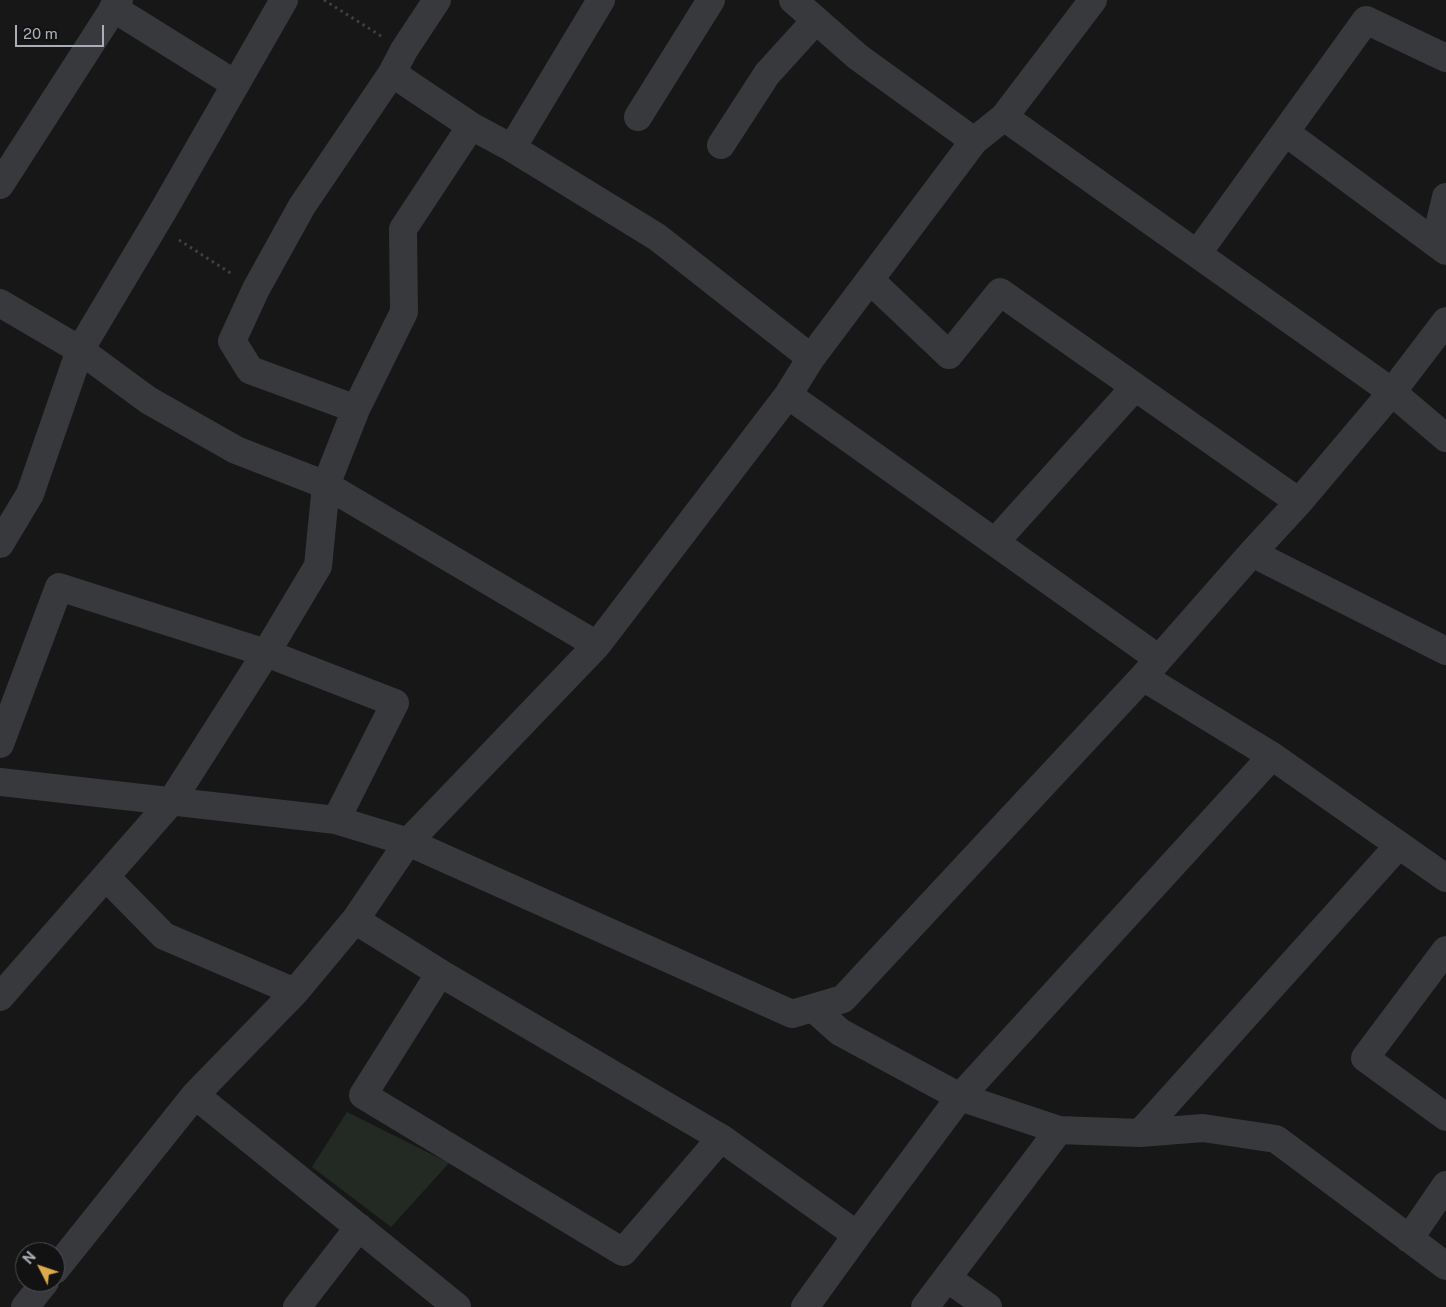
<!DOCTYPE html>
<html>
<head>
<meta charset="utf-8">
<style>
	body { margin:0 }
	#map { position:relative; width:1446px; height:1307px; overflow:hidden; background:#171718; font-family:"Public Sans",sans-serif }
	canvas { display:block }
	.north { position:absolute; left:15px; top:1242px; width:50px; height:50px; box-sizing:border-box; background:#121213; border:1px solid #4f5055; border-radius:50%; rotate:311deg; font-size:14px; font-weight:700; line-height:20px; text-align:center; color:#aaaeb7 }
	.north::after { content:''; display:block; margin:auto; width:18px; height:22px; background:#deaa49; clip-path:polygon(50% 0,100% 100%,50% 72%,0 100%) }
	.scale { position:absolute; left:15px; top:25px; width:89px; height:22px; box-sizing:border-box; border:2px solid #aaaeb7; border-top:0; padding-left:6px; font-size:15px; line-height:18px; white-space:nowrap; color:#aaaeb7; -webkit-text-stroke:4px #121213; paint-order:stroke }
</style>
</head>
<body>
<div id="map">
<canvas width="1446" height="1307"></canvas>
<div class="north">N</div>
<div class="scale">20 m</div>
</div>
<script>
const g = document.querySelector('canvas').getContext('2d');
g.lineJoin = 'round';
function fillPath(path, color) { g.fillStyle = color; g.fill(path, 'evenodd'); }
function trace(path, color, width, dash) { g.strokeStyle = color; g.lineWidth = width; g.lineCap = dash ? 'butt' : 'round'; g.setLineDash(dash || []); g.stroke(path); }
fillPath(new Path2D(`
	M347,1112l102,51 -58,64 -79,-60z`), '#232a24');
trace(new Path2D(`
	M324,0l57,36
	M179,240l53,34`), '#3e4044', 3, [2.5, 4]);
trace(new Path2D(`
	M601,0l-89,148 145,89 154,121
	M793,0l65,57 116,84
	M113,8l122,76
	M392,73l79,53 41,22
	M638,117l73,-117
	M1004,117l388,275 54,46
	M1285,132l161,119
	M721,145l46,-71 49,-54
	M0,185l119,-185
	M1435,243l11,-46
	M1197,254l169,-234 80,38
	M870,280l79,75 51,-63 299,210
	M0,303l80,47 68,50 88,50 90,35 271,160
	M788,395l371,264
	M356,409l-106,-39 -18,-29 24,-52 46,-83 90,-133 12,-23 33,-50
	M995,542l140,-155
	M0,544l30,-50 50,-144 83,-139 121,-211
	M1252,553l47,-51 93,-110 54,-71
	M1143,677l129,79 174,122
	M0,744l59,-157 207,66 129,50 -59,117
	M0,782l336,38 72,22 384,172 51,-15 300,-322 109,-124 194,98
	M106,877l58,59 131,56
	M355,920l85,53 281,165 136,97 -52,72
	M1446,950l-81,108 81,59
	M440,973l-77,122 260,157 98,-114
	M0,997l171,-195 95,-149 52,-87 8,-81 30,-76 48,-97 -1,-83 68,-103
	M813,1008l27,24 120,65 99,33 81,3 63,-5 73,11 170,127
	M195,1095l262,212
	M1140,1133l259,-288
	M857,1235l103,-138 312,-341
	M1409,1239l37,-54
	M55,1270l140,-175 100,-103 60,-72 53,-78 189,-197 191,-250 23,-37 163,-217 30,-24 89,-117
	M947,1278l41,29
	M25,1307l20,-25
	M297,1307l62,-80
	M925,1307l134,-177`), '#38393d', 28);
</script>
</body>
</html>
